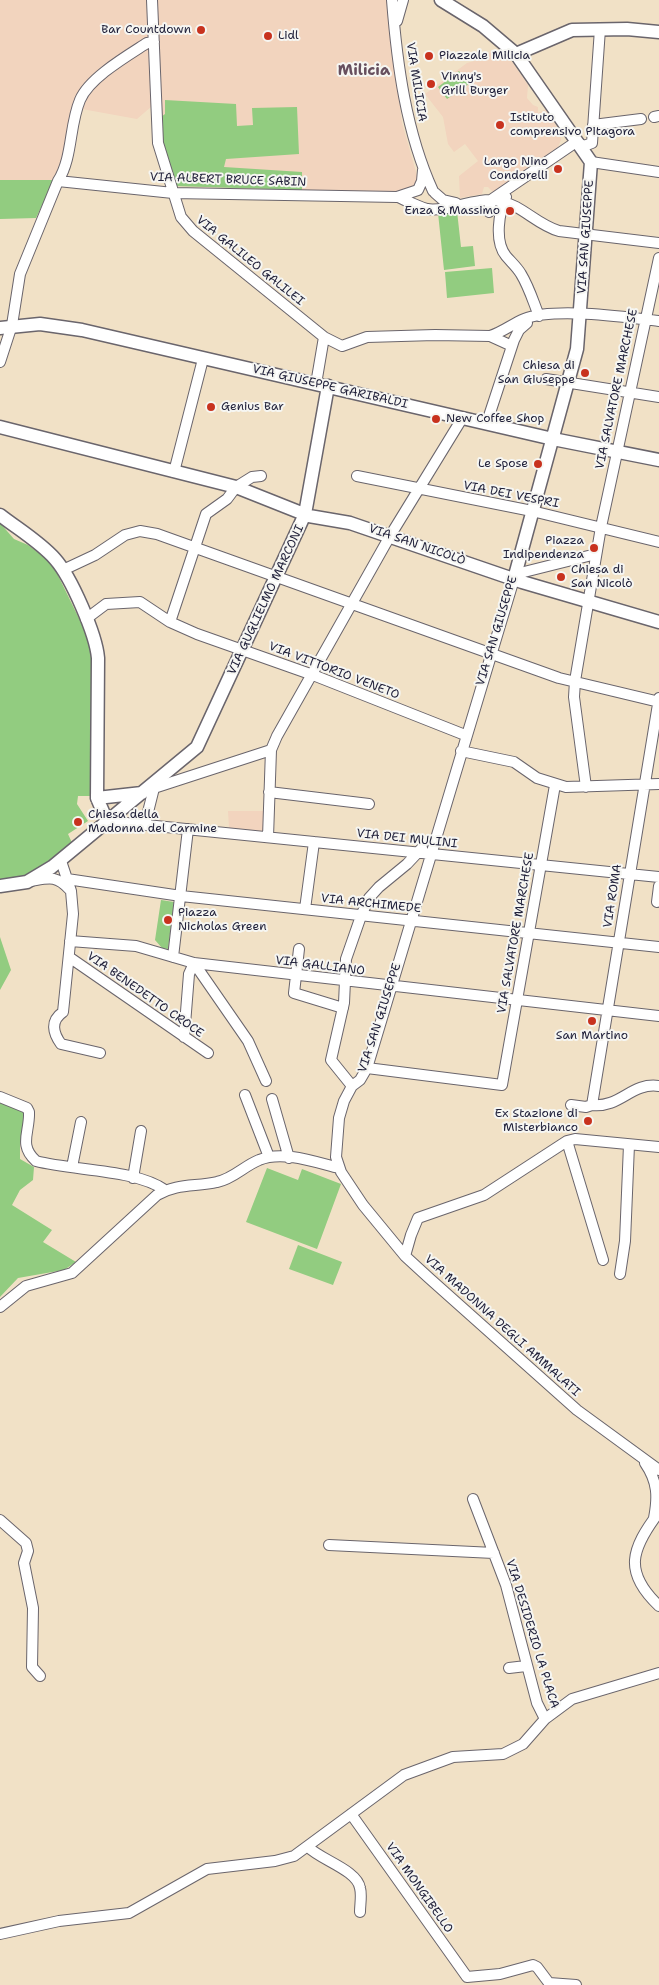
<!DOCTYPE html>
<html>
<head>
<meta charset="utf-8">
<style>
	body { margin:0 }
	canvas { display:block; background:#f1e1c6 }
</style>
</head>
<body>
<canvas width="659" height="1985"></canvas>
<script>
const g = document.querySelector('canvas').getContext('2d');
g.lineJoin = 'round';
function fillPath(path, color) { g.fillStyle = color; g.fill(path, 'evenodd'); }
function trace(path, color, width, dash) { g.strokeStyle = color; g.lineWidth = width; g.lineCap = dash ? 'butt' : 'round'; g.setLineDash(dash || []); g.stroke(path); }
function drawText(font, color, halo, rows, align = 'center') {
  g.font = font + ' "Shantell Sans",sans-serif'; g.lineWidth = 4; g.setLineDash([]); g.textBaseline = 'middle'; g.strokeStyle = halo; g.fillStyle = color; for (const [text, x, y, turn = 0] of rows) {
    g.save(); g.translate(x, y); g.rotate((+turn || 0) * Math.PI / 180); g.textAlign = isNaN(turn) ? turn : align; if (halo) g.strokeText(text, 0, 0); g.fillText(text, 0, 0); g.restore();
  }
}
fillPath(new Path2D(`
	M0,0h387l15,123 16,56 -3,8 -17,6 -225,-7 -14,-86 -22,19 -55,-10 -28,71h-54z
	M493,50l19,12 16,23 -1,13 6,7 5,2v6l8,-4 14,24 1,7 -3,7 -65,45 -5,-5h-4l-2,7 -22,4 -1,-22 19,-15 -13,-17 -11,8 -6,-8 -5,-27 -18,-23 42,-31 14,-4z
	M228,811h37v21l-36,-4z`), '#f2d4be');
fillPath(new Path2D(`
	M459,71l10,13 -22,15 -9,-12z
	M165,100l71,4 1,22 16,-1 -1,-17 45,-1 2,47 -73,5 -2,8 78,5v18l-129,-4 -10,-35 -2,-34 4,-3z
	M0,180h54l-18,38 -36,1z
	M457,211l4,36 12,-1 2,20 -31,4 -6,-57z
	M492,268l2,25 -47,5 -2,-26z
	M0,523l14,16 14,6 24,18 39,80 3,26 -3,2 3,6 -1,119h-15l-1,8 11,17 -20,13 5,11 -44,32 -29,5z
	M161,900l13,2 -6,47 -6,-1 -7,-8z
	M0,937l11,33 -11,20z
	M0,1102l26,11 -6,31v15l14,8 -1,13 -13,10 -8,15 40,25 -9,12 33,20 -12,8 -46,8 -18,19z
	M267,1168l31,12 4,-11 39,15 -24,65 -71,-27z
	M298,1245l44,17 -9,23 -44,-16z`), '#92cc80');
const minor = new Path2D(`
	M152,0l6,143 23,74 12,14 131,106 18,9 25,-9 68,-2 55,1 22,10
	M392,0c5,64 14,132 41,191
	M397,21l6,-21
	M654,117l5,-1
	M593,125l48,-6
	M591,162l68,10
	M58,181l115,12 224,4 21,-7 4,-9 1,-11
	M435,193l8,7 13,3
	M398,197c9,4 19,9 29,12 20,4 49,-13 73,-8 22,4 37,24 59,30l100,12
	M506,197c-7,15 -12,44 0,59 5,6 11,11 15,18 8,13 12,27 18,42
	M489,212l2,-12 85,-58 8,4 8,-3 8,-114
	M490,336c13,-4 22,-12 34,-17 30,-12 102,-2 135,2
	M0,362l12,-37 8,-51 38,-93c15,-24 11,-55 22,-81 9,-22 47,-44 67,-57l7,-1
	M546,379l113,18
	M316,384l8,-47
	M487,422l27,-82 5,-10 8,-7
	M174,472l29,-113
	M357,476l175,35 127,31
	M596,554l-72,18 -10,7 -147,489 -7,12 -8,6 -8,15 -5,17 -3,39 5,15 22,33 42,51 24,22 148,132 82,60
	M63,570l32,-15 30,-20 15,-4 17,3 402,144 100,24
	M86,619l20,-15 34,-2 30,20 27,12 116,41 152,60
	M170,622l36,-108 21,-15 9,-12 16,-10 9,-1
	M659,698l-67,407c29,3 39,-23 67,-19
	M461,751l53,11 23,16 29,9 93,-3
	M586,787l-12,-90 1,-16 26,-154 58,-269
	M154,788l117,-38
	M269,792l100,12
	M107,821l552,56
	M145,824l9,-36 -5,-1
	M268,837l3,-87 6,-14 113,-200 73,-119
	M61,861l10,30 2,23 -10,98c-13,9 -10,21 -2,32l39,9
	M67,879l114,17 478,51
	M31,881c18,-3 25,-6 38,8
	M657,902l2,-16
	M305,909l9,-67
	M70,941l66,5 58,17 465,53
	M299,949l-5,44 49,15
	M69,957l139,96
	M173,957l15,-128
	M184,1037l5,-63 5,-11 54,78 18,40
	M367,1068l135,17 53,-300
	M352,1086l-21,-26 13,-57 2,-44 15,-43 8,-18 10,-11 28,-23 15,-16
	M245,1095l24,62
	M0,1097l27,11 2,4c1,20 -11,33 7,49 37,10 99,8 129,29
	M272,1099l17,59
	M571,1105l15,2 6,-2
	M567,1141l36,119
	M72,1167l9,-45
	M133,1178l8,-47
	M405,1256l6,-21 7,-17 66,-23 83,-54 8,-2 84,8
	M620,1274l5,-33 4,-96
	M0,1307l26,-21 46,-13 85,-78c20,-12 39,-8 60,-13 16,-3 27,-16 42,-22 23,-10 56,2 80,8
	M645,1463c13,19 13,34 9,55
	M473,1499l33,86 31,118 8,16
	M659,1512c-28,37 -36,60 0,94
	M0,1520l26,23 2,8 -4,12 9,45 -1,59 8,9
	M329,1545l165,8
	M509,1668l17,-2
	M351,1814l116,163 33,-3 33,-9 4,2 12,16 27,2
	M308,1847c13,13 49,23 52,41 2,7 0,16 0,24
	M0,1934l59,-13 70,-8 78,-44 68,-8 19,-5 110,-81 49,-18 50,-3 20,-10 22,-25 27,-20 87,-26`);
const major = new Path2D(`
	M441,0l42,26 33,28 75,108 -14,187 -63,230
	M516,54l56,-24 55,-1 32,3
	M0,328l40,-4 42,6 471,109 106,21
	M0,427l236,60 73,29 41,7 172,59 137,40
	M0,515c18,14 40,27 55,44 16,18 41,75 43,99l-1,140 10,23
	M97,798l45,-5
	M0,886l27,-4 25,-15 145,-120 108,-233 23,-128`);
trace(minor, '#6a656c', 12);
trace(major, '#6a656c', 15);
trace(minor, '#fff', 10);
trace(major, '#fff', 12);
for (const [x, y, r, color] of [
	[201,30,5,"#c8321e"],
	[268,36,5,"#c8321e"],
	[429,56,5,"#c8321e"],
	[431,84,5,"#c8321e"],
	[500,125,5,"#c8321e"],
	[558,169,5,"#c8321e"],
	[510,211,5,"#c8321e"],
	[585,373,5,"#c8321e"],
	[211,407,5,"#c8321e"],
	[436,419,5,"#c8321e"],
	[538,464,5,"#c8321e"],
	[594,548,5,"#c8321e"],
	[561,577,5,"#c8321e"],
	[78,822,5,"#c8321e"],
	[168,920,5,"#c8321e"],
	[592,1021,5,"#c8321e"],
	[588,1121,5,"#c8321e"]
]) { const dot = new Path2D(); dot.arc(x, y, r, 0, 2 * Math.PI); g.fillStyle = color; g.fill(dot); trace(dot, '#f6f6f2', 2); }
drawText('12px', '#22223b', '#f6f6f2', [
	["Bar Countdown",191,30,"right"],
	["Lidl",278,36],
	["Piazzale Milicia",439,56],
	["Vinny's",441,77],
	["Grill Burger",441,91],
	["Istituto",510,118],
	["comprensivo Pitagora",510,132],
	["Largo Nino",548,162,"right"],
	["Condorelli",548,176,"right"],
	["Enza & Massimo",500,211,"right"],
	["Chiesa di",575,366,"right"],
	["San Giuseppe",575,380,"right"],
	["Genius Bar",221,407],
	["New Coffee Shop",446,419],
	["Le Spose",528,464,"right"],
	["Piazza",584,541,"right"],
	["Indipendenza",584,555,"right"],
	["Chiesa di",571,570],
	["San Nicolò",571,584],
	["Chiesa della",88,815],
	["Madonna del Carmine",88,829],
	["Piazza",178,913],
	["Nicholas Green",178,927],
	["San Martino",592,1036,"center"],
	["Ex Stazione di",578,1114,"right"],
	["Misterbianco",578,1128,"right"]
], 'left');
drawText('12px', '#22223b', '#f6f6f2', [
	["VIA MILICIA",416,82,81],
	["VIA ALBERT BRUCE SABIN",228,180,2],
	["VIA SAN GIUSEPPE",586,237,-86],
	["VIA GALILEO GALILEI",250,261,39],
	["VIA GIUSEPPE GARIBALDI",330,387,13],
	["VIA SALVATORE MARCHESE",617,389,-78],
	["VIA DEI VESPRI",511,495,11],
	["VIA SAN NICOLÒ",417,545,19],
	["VIA GUGLIELMO MARCONI",266,600,-65],
	["VIA SAN GIUSEPPE",497,631,-73],
	["VIA VITTORIO VENETO",334,671,21],
	["VIA DEI MULINI",407,839,6],
	["VIA ROMA",613,896,-81],
	["VIA ARCHIMEDE",371,904,6],
	["VIA SALVATORE MARCHESE",516,933,-80],
	["VIA GALLIANO",320,966,7],
	["VIA BENEDETTO CROCE",145,995,35],
	["VIA SAN GIUSEPPE",380,1018,-72],
	["VIA MADONNA DEGLI AMMALATI",502,1326,42],
	["VIA DESIDERIO LA PLACA",532,1634,73],
	["VIA MONGIBELLO",419,1888,55]
]);
drawText('bold 15px', '#674f5e', '#f6f6f2', [
	["Milicia",364,71]
]);
</script>
</body>
</html>
